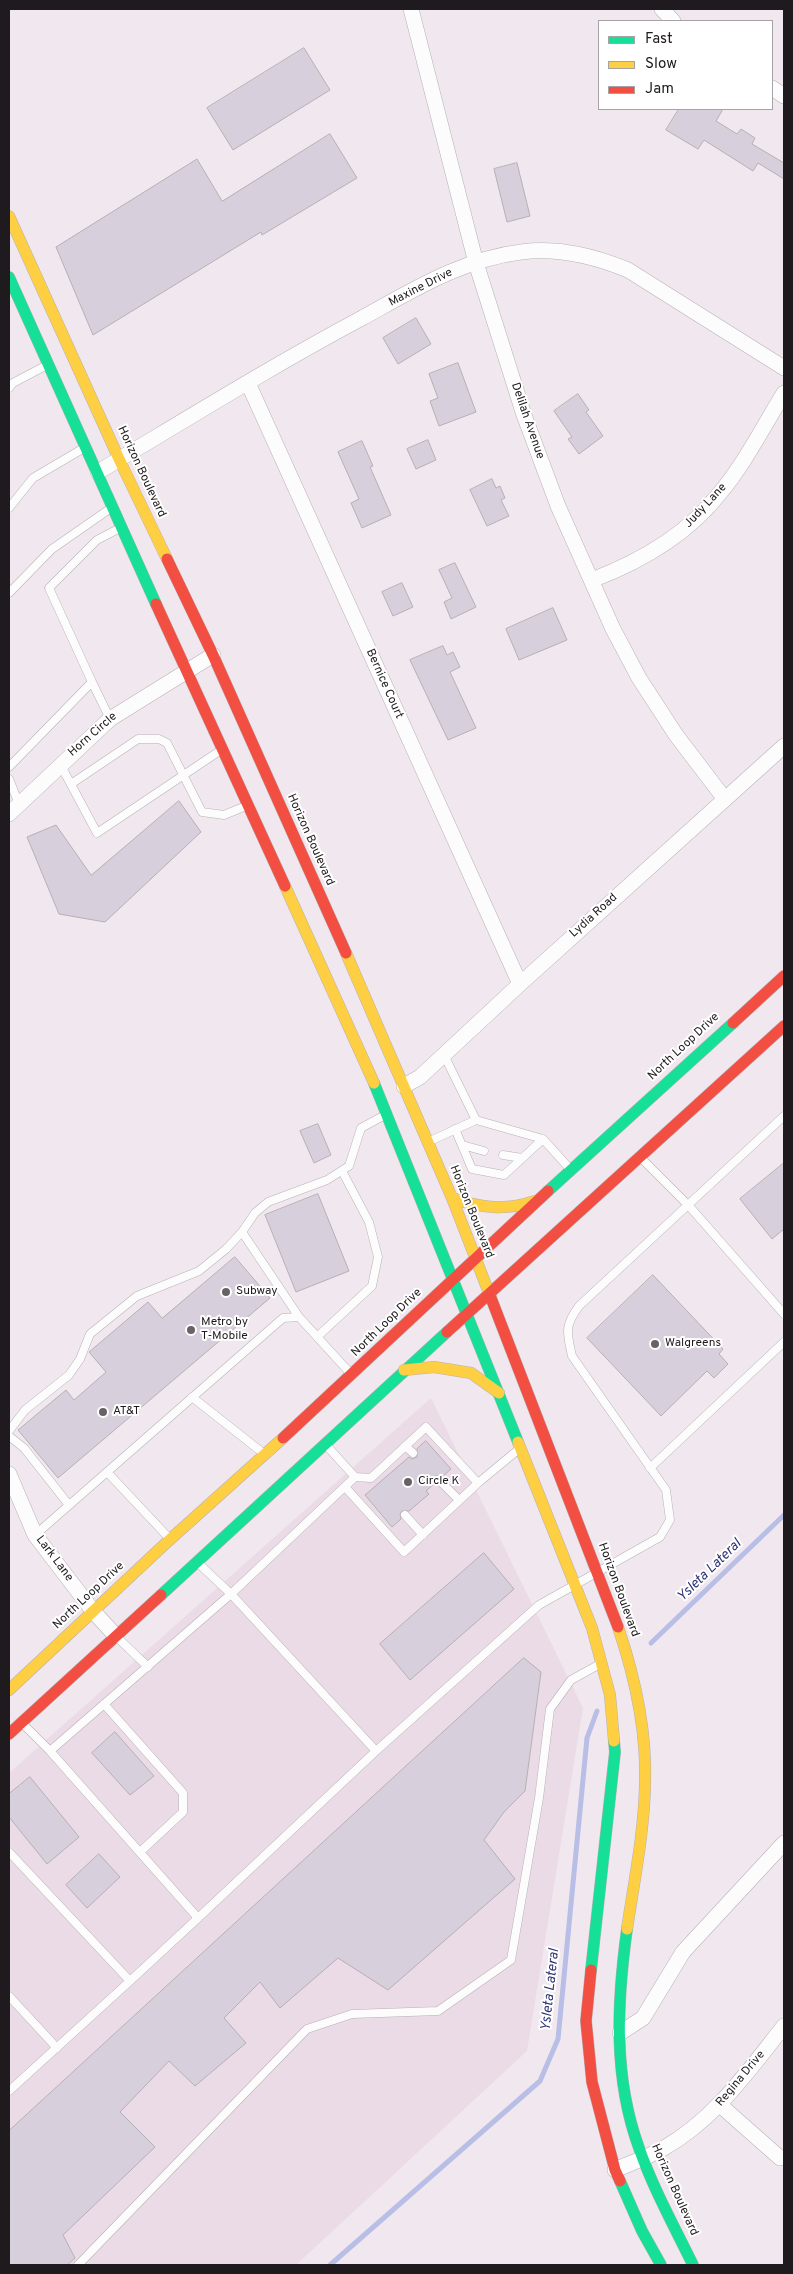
<!DOCTYPE html>
<html>
<head>
<meta charset="utf-8">
<style>
	body { margin:0 }
	#map { position:relative; width:793px; height:2274px; overflow:hidden; background:#f0e8ee; font-family:Overpass,sans-serif }
	canvas { display:block }
	.frame { position:absolute; inset:0; border:10px solid #1f1a1d; pointer-events:none }
	.legend { position:absolute; left:598px; top:20px; width:175px; height:90px; box-sizing:border-box; background:#fff; border:1px solid #a5a3a5; margin:0; padding:6px 9px; list-style:none; font-size:15px; color:#1f1a1d }
	.legend li { display:flex; align-items:center; gap:10px; height:25px }
	.legend b { width:25px; border:1px solid #a5a3a5 }
</style>
</head>
<body>
<div id="map">
<canvas width="793" height="2274"></canvas>
<div class="frame"></div>
<ul class="legend">
<li><b style="height:6px;background:#16e098"></b>Fast</li>
<li><b style="height:6px;background:#ffcf43"></b>Slow</li>
<li><b style="height:6px;background:#f24e42"></b>Jam</li>
</ul>
</div>
<script>
const g = document.querySelector('canvas').getContext('2d');
g.lineJoin = 'round';
function fillPath(path, color) { g.fillStyle = color; g.fill(path, 'evenodd'); }
function trace(path, color, width, dash) { g.strokeStyle = color; g.lineWidth = width; g.lineCap = dash ? 'butt' : 'round'; g.setLineDash(dash || []); g.stroke(path); }
function drawText(font, color, halo, rows, align = 'center') {
  g.font = font + ' Overpass,sans-serif'; g.lineWidth = 4; g.setLineDash([]); g.textBaseline = 'middle'; g.strokeStyle = halo; g.fillStyle = color; for (const [text, x, y, turn = 0] of rows) {
    g.save(); g.translate(x, y); g.rotate((+turn || 0) * Math.PI / 180); g.textAlign = isNaN(turn) ? turn : align; if (halo) g.strokeText(text, 0, 0); g.fillText(text, 0, 0); g.restore();
  }
}
fillPath(new Path2D(`
	M431,1398l152,310 -56,343 -231,214h-287v-492z`), '#ebdbe6');
trace(new Path2D(`
	M651,1643l133,-128
	M330,2265l210,-184 18,-42 29,-301 10,-27`), '#b8bee6', 5);
const building = new Path2D(`
	M304,48l26,42 -97,60 -26,-42z
	M679,109h44l-7,12 21,13 4,-5 14,9 -3,6 32,19v16l-26,-16 -5,8 -49,-31 -6,9 -32,-19z
	M330,134l27,44 -95,57 -1,-3 -168,103 -37,-88 141,-88 25,42z
	M517,163l13,53 -23,6 -13,-53z
	M416,318l15,26 -33,20 -15,-26z
	M458,363l18,49 -37,14 -9,-25 8,-3 -9,-24z
	M578,394l11,16 -3,2 17,24 -24,18 -11,-15 4,-2 -18,-26z
	M428,440l8,20 -20,9 -9,-20z
	M362,441l11,25 -3,1 21,48 -29,13 -11,-25 8,-4 -21,-47z
	M492,479l4,9 4,-2 5,12 -4,2 8,16 -22,10 -17,-36z
	M455,563l21,44 -25,12 -7,-17 8,-4 -13,-28z
	M402,583l11,24 -20,9 -11,-24z
	M553,608l14,32 -48,20 -13,-31z
	M443,646l4,9 6,-3 7,15 -10,5 26,56 -28,12 -38,-80z
	M179,801l22,31 -96,90 -46,-8 -32,-77 29,-12 35,50z
	M318,1124l13,31 -17,8 -14,-32z
	M784,1163v66l-12,10 -32,-40z
	M318,1194l31,77 -53,21 -31,-77z
	M235,1257l35,41 -212,180 -40,-48 48,-40 8,10 32,-28 -17,-20 59,-50 14,16z
	M653,1275l70,74 -4,5 9,10 -14,14 -7,-7 -46,45 -74,-78z
	M426,1441l25,28 -8,7h-8v7l-9,8 3,3 -20,17h-7l-2,3 1,5 -9,8 -27,-32 44,-38 3,2 5,-2v-8z
	M484,1553l30,36 -104,91 -30,-36z
	M524,1658l17,14 -16,119 -21,21 -20,28 31,39 -127,111 -50,-32 -58,50 -20,-26 -36,36 22,25 -51,43 -26,-25 -49,51 35,35 -92,88 12,23 -8,7h-58v-134z
	M115,1732l39,44 -24,19 -38,-42z
	M30,1777l49,60 -32,27 -38,-47v-23z
	M99,1854l21,23 -33,31 -21,-23z`);
fillPath(building, '#d7cfdb');
trace(building, '#b5b0b5', 1);
const lane = new Path2D(`
	M9,388l4,-5 34,-18
	M9,508l24,-30 51,-30
	M9,593l43,-44 59,-41
	M92,682l18,37
	M60,764l37,69 124,-83
	M9,767l83,-85 -43,-94 48,-48 23,-12
	M9,779l10,25
	M71,784l67,-45h21l8,4 35,69 22,3 22,-9
	M444,1055l32,65 67,19 27,30
	M455,1129l17,40 32,6 39,-36
	M430,1141l46,-21
	M462,1145l22,6
	M503,1155l19,3
	M642,1159l47,47 95,108
	M242,1232l57,85
	M317,1337l55,-51 6,-29 -9,-35 -27,-51
	M192,1397l71,56
	M9,1431l16,-21 44,-35 11,-16 10,-25 47,-38 62,-25 27,-22 16,-17 13,-19 13,-11 59,-22 22,-14 12,-38 24,-13
	M9,1436l15,12 45,57
	M405,1446l8,7
	M650,1468l134,-126
	M107,1472l62,66
	M355,1477l16,1 55,-51 52,56
	M439,1480l20,20
	M345,1487l59,65 74,-69 41,-34
	M405,1515l18,20
	M35,1535l248,-217 16,-1 52,57
	M197,1562l34,32 145,157
	M118,1638l30,29
	M104,1704l79,89v19l-43,40
	M22,1723l28,28 181,-157 124,-117 -29,-32
	M50,1751l148,167 -68,63
	M9,1852l121,129 -121,110
	M198,1918l178,-167 163,-146 121,-68 10,-17 -4,-30 -94,-134c-5,-23 -8,-30 7,-50l205,-190
	M9,1996l48,52
	M78,2265l229,-236 45,-15 86,-3 73,-51 28,-162 11,-89 21,-29 29,-16`);
const street = new Path2D(`
	M411,9l65,254 48,152 34,91 55,123 26,49 37,57 48,63
	M662,9l11,12
	M772,88l12,8
	M248,383l272,601
	M98,472c87,-52 174,-106 264,-154 51,-28 101,-59 159,-66 38,-5 73,4 107,18l156,98
	M592,580c50,-19 95,-45 128,-87 25,-30 43,-66 64,-100
	M9,814l101,-95 103,-64
	M404,1086l16,-9 100,-93 264,-238
	M9,1474l26,61 58,76 22,24
	M620,2033l23,-15 40,-66 101,-109
	M720,2105l60,53
	M615,2170c16,-7 33,-13 49,-22 51,-29 84,-77 120,-122`);
const fast = new Path2D(`
	M9,277l147,327
	M374,1083l144,359
	M548,1191l185,-168
	M161,1595l286,-263
	M627,1929c-10,73 -14,148 12,219 14,40 35,78 54,117
	M591,1970l24,-218 -1,-11
	M620,2181l22,50 19,34`);
const slow = new Path2D(`
	M9,216l110,243 48,100
	M285,886l89,197
	M346,953l106,245 39,100
	M452,1198c28,10 54,13 83,3
	M404,1370l30,-3 37,6 28,20
	M518,1442l74,186 18,67 4,46
	M618,1627c17,50 29,106 27,158 -1,48 -11,97 -18,144
	M9,1690l156,-146 118,-106`);
const jam = new Path2D(`
	M167,559l46,96 133,298
	M156,604l129,282
	M733,1023l51,-47
	M491,1298l127,329
	M447,1332l337,-306
	M283,1438l265,-247
	M9,1734l152,-139
	M591,1970l-5,51 6,61 23,88 5,11`);
trace(lane, '#b7b1b5', 9);
trace(street, '#b7b1b5', 16);
trace(fast, '#b7b1b5', 12);
trace(slow, '#b7b1b5', 12);
trace(jam, '#b7b1b5', 12);
trace(lane, '#fdfcfc', 8);
trace(street, '#fdfcfc', 15);
trace(fast, '#16e098', 11);
trace(slow, '#ffcf43', 11);
trace(jam, '#f24e42', 11);
for (const [x, y, r, color] of [
	[226,1292,5,"#686266"],
	[191,1330,5,"#686266"],
	[655,1344,5,"#686266"],
	[103,1412,5,"#686266"],
	[408,1482,5,"#686266"]
]) { const dot = new Path2D(); dot.arc(x, y, r, 0, 2 * Math.PI); g.fillStyle = color; g.fill(dot); trace(dot, '#fff', 2); }
drawText('12px', '#1f1a1d', '#fff', [
	["Maxine Drive",421,288,-27],
	["Delilah Avenue",527,421,71],
	["Horizon Boulevard",141,472,65],
	["Judy Lane",706,506,-47],
	["Bernice Court",384,684,66],
	["Horn Circle",93,735,-41],
	["Horizon Boulevard",310,840,66],
	["Lydia Road",594,916,-42],
	["North Loop Drive",684,1047,-43],
	["Horizon Boulevard",471,1212,68],
	["North Loop Drive",387,1323,-44],
	["Lark Lane",54,1559,53],
	["Horizon Boulevard",618,1590,70],
	["North Loop Drive",89,1596,-43],
	["Regina Drive",741,2079,-50],
	["Horizon Boulevard",674,2190,66]
]);
drawText('12px', '#1f1a1d', '#fff', [
	["Subway",236,1292],
	["Metro by",201,1323],
	["T-Mobile",201,1337],
	["Walgreens",665,1344],
	["AT&T",113,1412],
	["Circle K",418,1482]
], 'left');
drawText('italic 14px', '#2e3474', '#fff', [
	["Ysleta Lateral",710,1571,-44],
	["Ysleta Lateral",551,1990,-84]
]);
</script>
</body>
</html>
